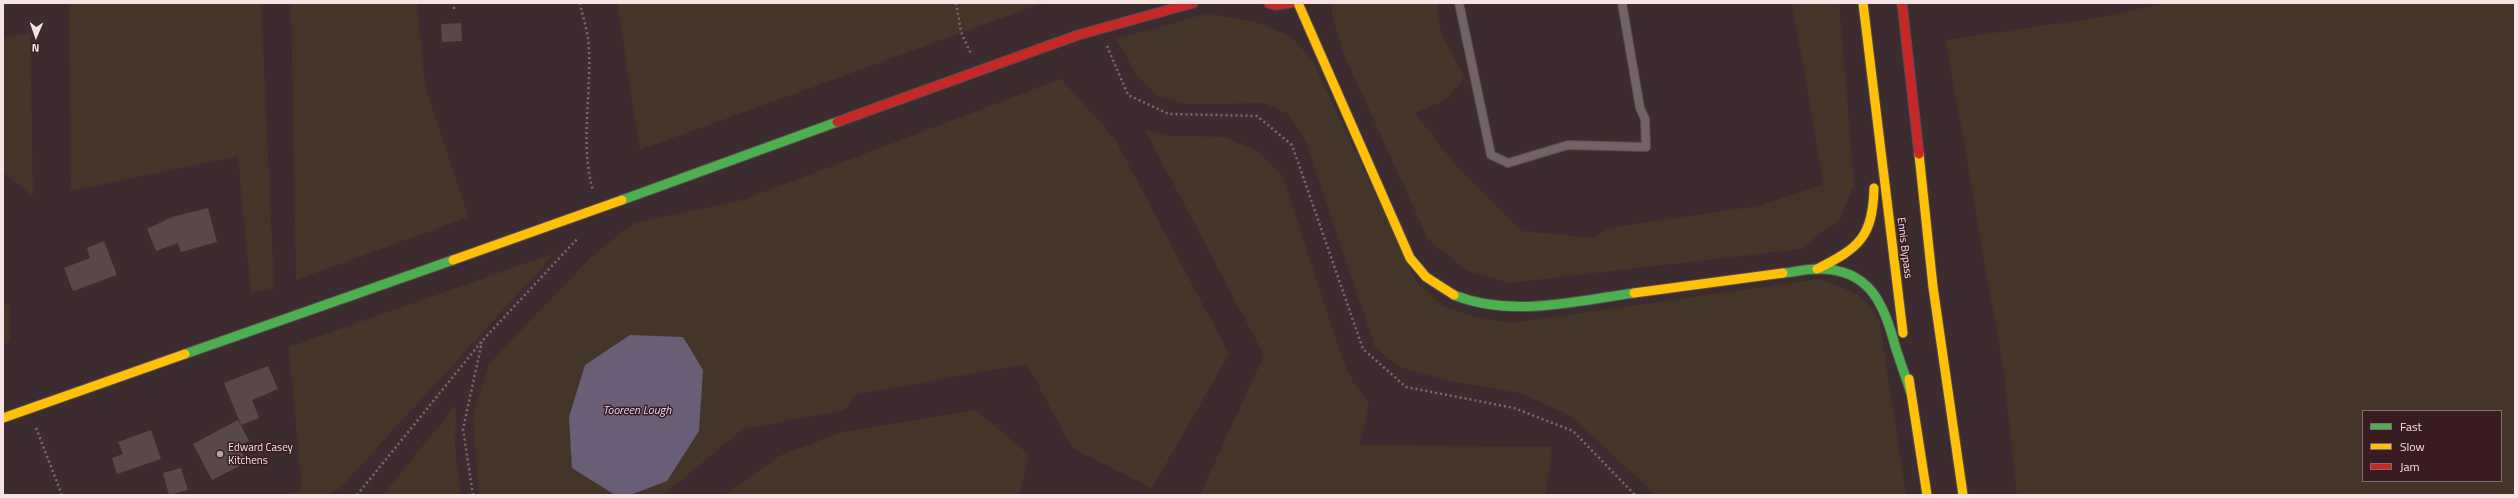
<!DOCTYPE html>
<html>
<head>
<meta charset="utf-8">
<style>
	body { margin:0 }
	#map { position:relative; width:2518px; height:498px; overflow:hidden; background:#3d2c2f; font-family:"Titillium Web",sans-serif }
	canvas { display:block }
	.frame { position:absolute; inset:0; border:4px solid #f7e2e4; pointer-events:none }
	.legend { position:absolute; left:2362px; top:410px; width:140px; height:72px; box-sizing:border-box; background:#391c21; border:1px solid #856b6f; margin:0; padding:5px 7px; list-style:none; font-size:12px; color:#f7e2e4 }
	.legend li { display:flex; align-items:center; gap:8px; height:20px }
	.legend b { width:20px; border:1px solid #856b6f }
	.north { position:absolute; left:16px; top:16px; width:40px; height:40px; -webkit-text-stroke:3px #391c21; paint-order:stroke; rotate:182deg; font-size:11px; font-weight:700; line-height:16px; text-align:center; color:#f7e2e4 }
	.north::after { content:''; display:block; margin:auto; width:14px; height:18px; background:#f7e2e4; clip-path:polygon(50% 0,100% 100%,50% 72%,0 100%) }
</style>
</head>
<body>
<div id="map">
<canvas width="2518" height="498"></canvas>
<div class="frame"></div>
<ul class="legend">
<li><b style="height:5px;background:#4caf50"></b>Fast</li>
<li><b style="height:5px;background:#ffc107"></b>Slow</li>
<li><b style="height:5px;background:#c62828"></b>Jam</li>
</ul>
<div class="north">N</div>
</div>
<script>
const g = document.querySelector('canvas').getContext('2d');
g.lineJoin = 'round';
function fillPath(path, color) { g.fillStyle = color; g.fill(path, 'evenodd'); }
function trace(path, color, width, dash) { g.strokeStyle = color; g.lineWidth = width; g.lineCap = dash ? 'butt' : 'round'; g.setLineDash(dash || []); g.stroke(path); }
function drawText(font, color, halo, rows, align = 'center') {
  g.font = font + ' "Titillium Web",sans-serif'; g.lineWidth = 3; g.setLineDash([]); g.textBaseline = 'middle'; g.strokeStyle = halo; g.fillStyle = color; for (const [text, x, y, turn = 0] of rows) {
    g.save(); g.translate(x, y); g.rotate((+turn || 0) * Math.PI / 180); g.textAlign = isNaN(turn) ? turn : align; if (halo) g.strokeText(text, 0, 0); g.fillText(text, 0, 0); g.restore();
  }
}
fillPath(new Path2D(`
	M69,3h192l13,285 -23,5 -13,-137 -167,35z
	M291,3h126l8,82 43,132 -172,63z
	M617,3h426l-403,147z
	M1332,3h105l3,28 25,47 -20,22 -30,13 41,53 65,65 72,7 16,-10 148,-22 67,-22 -32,-181h47l15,182 -15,35 -39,29 -291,34 -43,-13 -38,-31 -85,-187 -11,-39z
	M2165,3h350v492h-498l-13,-122 -58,-333 156,-23zM2363,411h138v70h-138z
	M1206,14l47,7 39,16 21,25 103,219 26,25 34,11 35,6 309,-44 37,15 22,25 27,176h-250l-85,-79 -51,-23 -70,-12 -51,-14 -24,-20 -68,-203 -19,-30 -24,-11 -79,1 -28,-8 -21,-22 -20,-35z
	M30,33l3,163 -30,-24v-134z
	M1061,79l54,60 114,215 -77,134 -80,-40 -45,-84 -170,30 -13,16 -101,19 -80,66h-184l-6,-80 16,-51 102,-107 43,-34 109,-23z
	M1145,130l24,6 56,1 30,13 27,25 61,185 11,24 15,19 -9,42 192,2 -6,48h-346l64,-140z
	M555,253l-213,233 -14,9h-44l18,-5 -13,-143z
	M3,303l6,3 1,35 -7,4z
	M456,405l-1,43 6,47h-78z
	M976,410l53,45 -10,40h-295l57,-40 62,-23z`), '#433628');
fillPath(new Path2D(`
	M630,335l53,2 20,33 -4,61 -32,50 -37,14h-15l-43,-27 -3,-51 16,-52z`), '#695e75');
fillPath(new Path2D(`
	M461,23l1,18 -20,1 -1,-18z
	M208,208l9,34 -36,10 -3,-9 -22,8 -9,-22 25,-12z
	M104,241l13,34 -44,16 -9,-23 26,-10 -3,-10z
	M268,366l10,23 -26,11 7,18 -18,7 -17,-42z
	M238,420l11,21 -11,5 9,16 -35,18 -19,-36z
	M151,430l10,29 -44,15 -5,-16 11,-4 -5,-12z
	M181,468l7,22 -19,5 -6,-22z`), '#584948');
const lane = new Path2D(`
	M1459,3l32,152 17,8 60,-18 78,2 -1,-28 -5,-11 -18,-105`);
const fast = new Path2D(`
	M622,200l215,-78
	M1783,273c11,-1 23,-4 34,-4 54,-1 67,36 79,80 5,15 10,29 15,44
	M1454,295c57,23 121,6 180,-2
	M185,354l268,-94`);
const slow = new Path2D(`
	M1298,3l112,255 16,19 28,18
	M1863,3l40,330
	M1919,154l14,133 30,208
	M453,260l169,-60
	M1817,269c42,-21 56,-32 57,-81
	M1634,293l149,-20
	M1909,379l18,116
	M3,418l182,-64`);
const jam = new Path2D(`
	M1269,3l6,2 15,-2
	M1902,3l17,151
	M837,122l241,-87 115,-32`);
trace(lane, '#594b4d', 10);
trace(fast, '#594b4d', 11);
trace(slow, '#594b4d', 11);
trace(jam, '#594b4d', 11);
trace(new Path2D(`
	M580,3c3,15 9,32 9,48 2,48 -9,93 4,140
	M956,3l5,29 10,22
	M454,9l1,-6
	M1107,46l21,49 41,19 88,2 35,29 71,204 43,38 108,21 59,23 62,64
	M36,428l26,67
	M357,495l125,-154 96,-103
	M473,495l-10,-66 19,-87`), '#786b6d', 2.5, [2, 3]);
trace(lane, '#726466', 8);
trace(fast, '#4caf50', 9);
trace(slow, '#ffc107', 9);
trace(jam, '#c62828', 9);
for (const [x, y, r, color] of [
	[220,454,4,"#b6a2a5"]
]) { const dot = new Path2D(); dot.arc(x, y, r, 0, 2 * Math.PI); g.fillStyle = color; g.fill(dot); trace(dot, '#391c21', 1.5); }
drawText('11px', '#f7e2e4', '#391c21', [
	["Ennis Bypass",1904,248,83]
]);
drawText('11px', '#f7e2e4', '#391c21', [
	["Edward Casey",228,448],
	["Kitchens",228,461]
], 'left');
drawText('italic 12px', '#e3d3fb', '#391c21', [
	["Tooreen Lough",637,411]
]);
</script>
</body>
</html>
